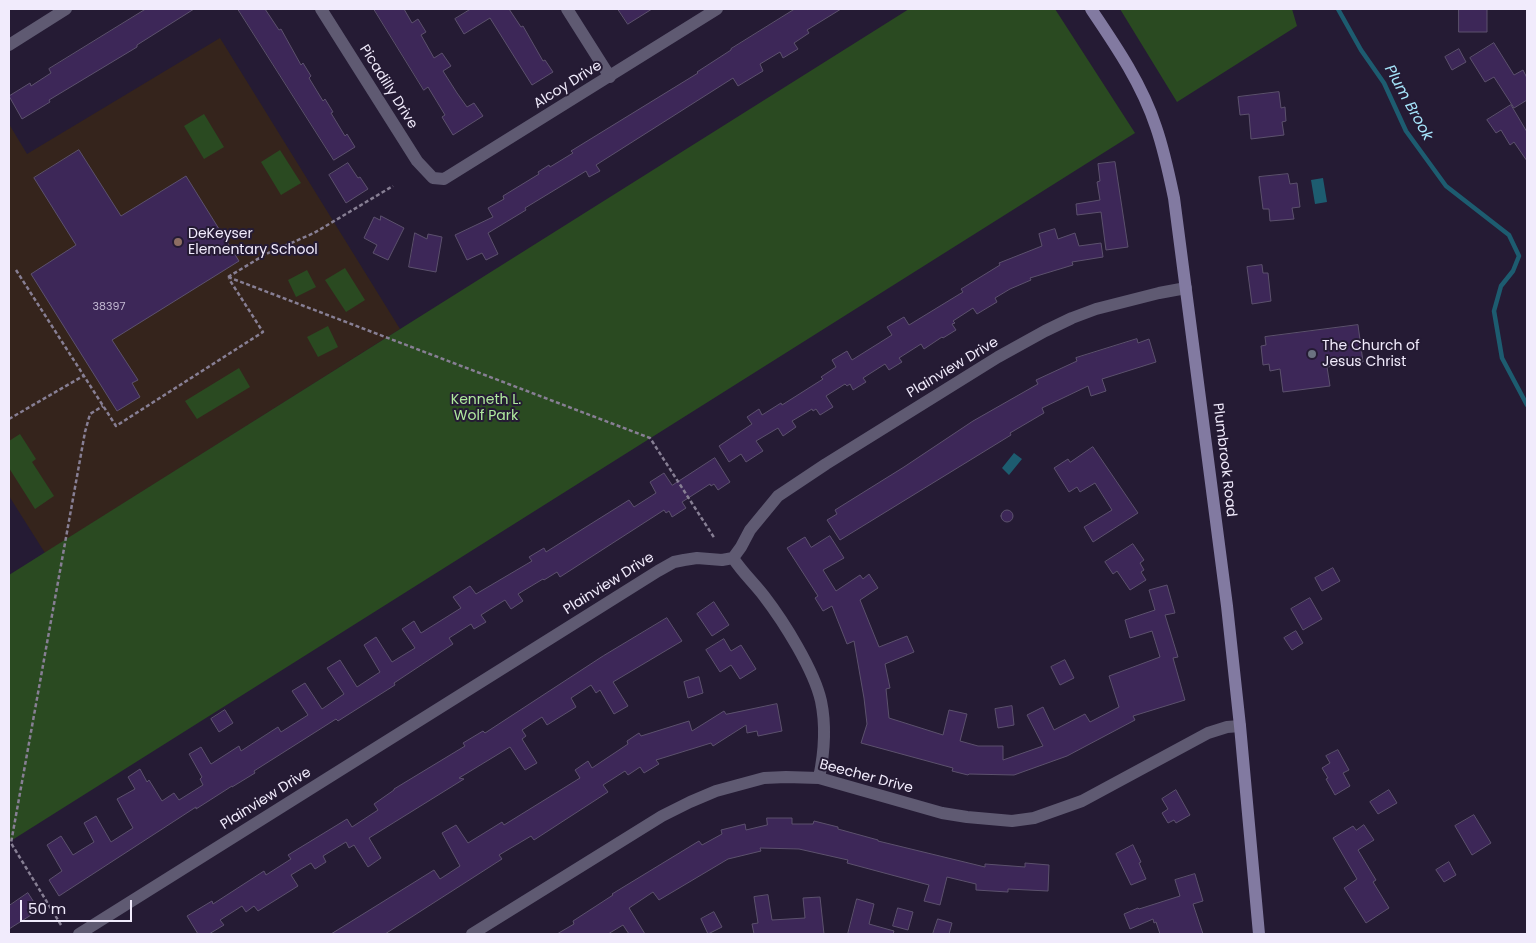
<!DOCTYPE html>
<html>
<head>
<meta charset="utf-8">
<style>
	body { margin:0 }
	#map { position:relative; width:1536px; height:943px; overflow:hidden; background:#251b34; font-family:Poppins,sans-serif }
	canvas { display:block }
	.frame { position:absolute; inset:0; border:10px solid #f1ebfc; pointer-events:none }
	.scale { position:absolute; left:20px; top:900px; width:112px; height:22px; box-sizing:border-box; border:2px solid #f1ebfc; border-top:0; padding-left:6px; font-size:15px; line-height:18px; white-space:nowrap; color:#f1ebfc; -webkit-text-stroke:4px #251b34; paint-order:stroke }
</style>
</head>
<body>
<div id="map">
<canvas width="1536" height="943"></canvas>
<div class="frame"></div>
<div class="scale">50 m</div>
</div>
<script>
const g = document.querySelector('canvas').getContext('2d');
g.lineJoin = 'round';
function fillPath(path, color) { g.fillStyle = color; g.fill(path, 'evenodd'); }
function trace(path, color, width, dash) { g.strokeStyle = color; g.lineWidth = width; g.lineCap = dash ? 'butt' : 'round'; g.setLineDash(dash || []); g.stroke(path); }
function drawText(font, color, halo, rows, align = 'center') {
  g.font = font + ' Poppins,sans-serif'; g.lineWidth = 4; g.setLineDash([]); g.textBaseline = 'middle'; g.strokeStyle = halo; g.fillStyle = color; for (const [text, x, y, turn = 0] of rows) {
    g.save(); g.translate(x, y); g.rotate((+turn || 0) * Math.PI / 180); g.textAlign = isNaN(turn) ? turn : align; if (halo) g.strokeText(text, 0, 0); g.fillText(text, 0, 0); g.restore();
  }
}
fillPath(new Path2D(`
	M220,38l180,291 -355,224 -36,-57v-372l18,30z`), '#35241c');
fillPath(new Path2D(`
	M909,9h146l80,124 -1126,709v-267z
	M1120,9h172l5,17 -120,76z
	M204,114l20,33 -20,12 -20,-33z
	M280,150l21,33 -20,12 -20,-33z
	M345,268l20,32 -19,12 -21,-32z
	M307,270l9,17 -20,10 -8,-17z
	M328,326l10,21 -20,10 -11,-20z
	M239,368l11,19 -53,32 -12,-18z
	M20,434l16,25 -4,3 22,34 -19,13 -26,-41v-27z`), '#2a4a21');
fillPath(new Path2D(`
	M1323,178l4,24 -12,2 -4,-24z
	M1014,453l8,6 -13,16 -7,-7z`), '#1d5c70');
trace(new Path2D(`
	M1338,9l23,41 23,33 22,48 40,55 63,49 10,21 -6,15 -12,15 -7,25 8,47 25,47`), '#1d5c70', 4.5);
const building = new Path2D(`
	M146,9h48l-57,36v2l-88,53 1,2 -28,17 -13,-23 21,-13 1,3 20,-13 -2,-4z
	M238,9h27l14,21 2,-1 20,36 2,-2 8,13 -2,2 14,23 2,-2 8,13 -2,1 14,23 2,-2 8,13 -21,13z
	M374,9h30l8,14 6,-4 8,13 -5,3 13,23 8,-5 9,13 -8,5 14,22 10,14 7,-4 9,13 -30,19 -11,-18 3,-2 -17,-28 -4,3z
	M471,9h38l12,18 2,-1 20,35 2,-1 8,12 -21,13 -42,-67 -26,16 -9,-15z
	M618,9h34l-24,15z
	M795,9h46l-34,21 2,3 -15,10 4,6 -15,9 -3,-6 -20,12 3,7 -25,15 -5,-8 -137,87 4,6 -11,6 -3,-6 -61,37 1,2 -38,23 10,21 -12,6 -4,-7 -15,7 -12,-25 38,-18 -5,-9 16,-9 -1,-3 36,-22 -1,-2 11,-7 1,2 23,-14 -2,-2 127,-78 -1,-1 34,-22v-1z
	M1459,9h28v23h-28z
	M1494,43l20,32 9,-5 4,8v22l-13,8 -20,-31 -9,5 -15,-24z
	M1459,49l7,13 -14,8 -7,-13z
	M1279,92l2,16 4,-1 1,14 -4,1 2,13 -33,4 -2,-25 -9,1 -2,-18z
	M1511,105l16,27v29l-13,-19 -4,3 -9,-15 -5,3 -9,-13z
	M79,150l42,66 65,-40 53,85 -127,79 26,40 -6,3 8,14 -23,14 -86,-137 45,-29 -42,-67z
	M1115,162l13,85 -22,3 -5,-38 -24,3 -1,-11 24,-4 -3,-18 3,-1 -2,-17z
	M348,163l10,15 2,-1 8,12 -22,14 -17,-28z
	M1288,174l2,10 7,-1 3,24 -8,1 2,11 -24,2 -1,-12h-6l-4,-32z
	M381,216l23,12 -16,32 -15,-7 4,-8 -13,-7 10,-21 6,3z
	M1055,229l3,10 17,-6 4,13 22,-3 2,14 -31,5 1,3 -43,13 1,2 -21,9 -15,9 2,4 -20,12 -4,-6 -20,13 2,2 -3,1 4,6 -13,8 -1,-1 -18,12 -3,-5 -22,14 3,4 -13,8 -4,-6 -22,14 3,4 -13,8 -3,-6 -3,2 -2,-2 -19,12 7,11 -13,8 -4,-6 -3,2 -1,-2 -20,12 4,6 -13,9 -5,-8 -22,13 7,10 -17,11 -5,-8 -12,8 -10,-16 33,-22 -5,-7 12,-8 3,6 19,-12 1,2 41,-26 -2,-2 15,-10 -4,-7 15,-9 5,9 40,-25 -5,-8 17,-10 5,8 54,-33 -2,-3 39,-24 -1,-2 43,-17 -3,-12z
	M415,233l12,6 1,-5 14,3 -6,35 -27,-5z
	M1262,265l1,8h5l3,28 -19,3 -5,-37z
	M1358,325l5,37 -36,5 3,19 -47,6 -3,-23 -10,2 -1,-7 -6,1 -2,-19 5,-1 -1,-8z
	M1137,339l1,4 11,-4 7,23 -54,17 4,12 -15,5 -3,-10 -46,22 2,5 -34,20 1,2 -171,105 -13,-20 10,-6 -2,-4 69,-43 69,-46 65,-37 -2,-4 41,-19 -1,-3z
	M1093,447l45,66 -45,29 -9,-15 28,-17 -17,-27 -15,9 -3,-5 -8,5 -15,-24 14,-9 2,3z
	M715,458l15,24 -12,8 -4,-6 -3,2 -1,-2 -28,18 4,6 -14,9 -3,-6 -3,2 -2,-3 -104,67 -3,-5 -13,8 -1,-1 -25,15 5,7 -12,8 -6,-9 -24,15 5,7 -12,7 -3,-5 -22,14 4,6 -59,39 1,2 -57,36 -2,-2 -82,52 1,2 -23,14v-1l-36,23v-2l-137,89 -10,-16 13,-9 -15,-26 14,-9 12,19 21,-13 -10,-19 12,-7 15,26 22,-14 -16,-29 18,-10 -7,-12 12,-8 7,13 2,-2 13,21 12,-8 5,7 24,-15 -3,-6 2,-2 -13,-23 12,-7 10,17 28,-18 2,5 37,-24 3,5 27,-17 -16,-24 13,-8 17,26 22,-15 -17,-26 13,-8 17,27 23,-15 -16,-27 12,-8 16,25 23,-14 -13,-19 12,-8 7,12 40,-25 -8,-11 17,-11 6,8 56,-33 -3,-4 15,-9 2,4 83,-52 5,7 22,-14 -6,-11 14,-9 8,12z
	M1001 516a6 6 0 1 1 12 0a6 6 0 1 1-12 0Z
	M830,536l14,22 -21,12 13,21 24,-16 3,4 6,-5 9,14 -18,12 19,47 28,-11 7,16 -29,12 5,24 -4,1 3,29 54,17 6,-25 18,4 -7,27 18,5h25v14l40,-14 -16,-31 16,-8 11,23 31,-16 5,8 29,-15 -10,-31 51,-19 -8,-26 -22,7 -5,-18 30,-10 -6,-20 18,-5 8,28 -10,2 13,42 -5,1 12,42 -52,16 2,4 -68,36 -53,19 -45,-1 -1,1 -16,-4 1,-3 -92,-25 6,-19 -3,-26 -10,-57 -7,3 -15,-38 -9,5 -8,-13 3,-2 -31,-48 18,-11 6,10z
	M1133,544l11,16 -4,3 4,7 -3,2 5,8 -16,10 -13,-19 -4,3 -8,-12z
	M1333,568l7,13 -18,10 -7,-13z
	M1310,598l12,21 -19,11 -12,-21z
	M714,602l15,23 -17,11 -15,-22z
	M667,618l15,23 -69,41 15,24 -14,8 -14,-24 -4,3 -5,-8 -20,13 5,9 -29,18 -5,-8 -20,13 4,6 -4,3 15,24 -12,7 -15,-23 -51,31 5,1 -95,59 12,20 -13,9 -14,-22 -5,3 -3,-6 -23,14 3,6 -11,7 -4,-6 -20,12 7,11 -40,25 -4,-5 -8,6 -4,-6 -22,14 4,5 -15,9h-11l-11,-18 25,-15 1,3 51,-33 2,4 25,-16 -3,-4 59,-36 5,8 26,-17 -4,-6 20,-14v-1l71,-43 -2,-3 20,-12 2,2 118,-77z
	M1296,631l7,12 -11,7 -8,-12z
	M724,639l7,12 10,-6 15,24 -16,10 -9,-14 -11,7 -14,-22z
	M1065,660l9,18 -14,7 -9,-18z
	M699,677l4,16 -15,5 -4,-16z
	M777,704l5,27 -24,5 -1,-5 -10,2 -1,-8 -33,21 -2,-3 -55,17 3,4 -15,9 -4,-6 -12,8 -3,-4 -22,14 5,7 -74,48 -3,-4 -32,19 3,4 -117,75h-54l103,-64 6,9 20,-13 -18,-33 14,-8 12,18 34,-21 2,3 76,-47 -5,-8 13,-9 4,7 36,-24 -1,-3 12,-8 2,3 48,-15 3,10 32,-20 2,3z
	M1012,706l2,19 -16,3 -3,-19z
	M225,710l8,13 -14,9 -8,-13z
	M1338,750l11,20 -6,3 7,13 -15,9 -9,-16 2,-1 -6,-10 8,-5 -4,-7z
	M1176,790l14,25 -14,8 -2,-3 -6,3 -6,-10 6,-4 -6,-10z
	M1389,790l8,13 -19,11 -8,-12z
	M1474,815l17,28 -19,12 -17,-29z
	M767,818h25v6h21l1,-3 24,6v2l40,11v1l107,26v-3l40,3v-4l24,2 -1,26 -40,-2v3l-32,-2v-6l-29,-7 -7,28 -16,-4 5,-16 -82,-22 1,-3 -49,-11 -39,-1 1,3 -33,8 -69,41 -6,-8 -24,16 16,26h-16l-6,-9 -15,9h-51l17,-10 -1,-3 40,-26 -1,-1 87,-53 3,4 20,-11 -1,-4 24,-6 1,6 21,-5z
	M1364,825l10,15 -16,10 18,30 -3,2 16,26 -23,15 -22,-35 13,-9 -24,-41 20,-12 3,4z
	M1133,845l8,17 -2,1 7,16 -15,6 -15,-31z
	M1449,862l7,13 -12,7 -8,-12z
	M1195,874l8,27 -10,3 10,30h-43l-4,-12 -2,1 -1,-4 -23,10 -6,-15 14,-6 1,1 41,-13 -5,-16z
	M28,893l11,17 -30,19v-23z
	M768,895l4,25 33,-2 -2,-20 17,-1 4,37h-70l-2,-10 6,-1 -4,-26z
	M857,899l17,5 -5,20 25,7 -1,3h-45z
	M898,908l15,4 -5,18 -15,-4z
	M714,912l8,15 -14,7 -7,-15z
	M938,919l14,4 -3,11h-16z`);
fillPath(building, '#3d2758');
trace(building, '#5c516d', 1);
trace(new Path2D(`
	M16,270l100,156 147,-94 -34,-53
	M228,277l422,161 65,101
	M228,277l38,-23 48,-21 79,-47
	M9,419l74,-43
	M61,925l-50,-82 74,-411 5,-18 13,-8`), '#877f94', 2.5, [4, 2.5]);
trace(new Path2D(`
	M321,9l96,152 16,17 11,1 273,-170
	M567,9l43,68
	M9,45l57,-36
	M733,558c9,14 21,25 31,38 20,26 50,74 57,105 5,24 3,53 -2,77
	M79,934l579,-363 16,-9 10,-2 13,-2 25,2 11,-2 8,-11 9,-17 28,-34 48,-32 172,-107 47,-26 27,-13 24,-9 63,-16 27,-5
	M472,934l190,-118 28,-14 26,-11 48,-13 22,-1 33,1 123,35 25,4 45,4 22,-3 48,-17 126,-68 19,-6 13,-1`), '#5f5a72', 12);
trace(new Path2D(`
	M1091,9c25,37 51,75 65,118 8,23 13,47 18,71l53,408 13,120 19,208`), '#827aa1', 12);
for (const [x, y, r, color] of [
	[178,242,5,"#8d6e63"],
	[1312,354,5,"#6b7280"]
]) { const dot = new Path2D(); dot.arc(x, y, r, 0, 2 * Math.PI); g.fillStyle = color; g.fill(dot); trace(dot, '#251b34', 2); }
drawText('11px', '#c4bad3', null, [
	["38397",109,307]
]);
drawText('14px', '#f1ebfc', '#251b34', [
	["Alcoy Drive",568,85,-32],
	["Picadilly Drive",388,87,58],
	["Plainview Drive",953,368,-31],
	["Plumbrook Road",1224,460,83],
	["Plainview Drive",609,584,-32],
	["Beecher Drive",866,777,15],
	["Plainview Drive",266,799,-32]
]);
drawText('14px', '#f1ebfc', '#251b34', [
	["DeKeyser",188,234],
	["Elementary School",188,250],
	["The Church of",1322,346],
	["Jesus Christ",1322,362]
], 'left');
drawText('14px', '#afe99e', '#251b34', [
	["Kenneth L.",486,400],
	["Wolf Park",486,416]
]);
drawText('italic 15px', '#a6e5fb', '#251b34', [
	["Plum Brook",1408,103,61]
]);
</script>
</body>
</html>
